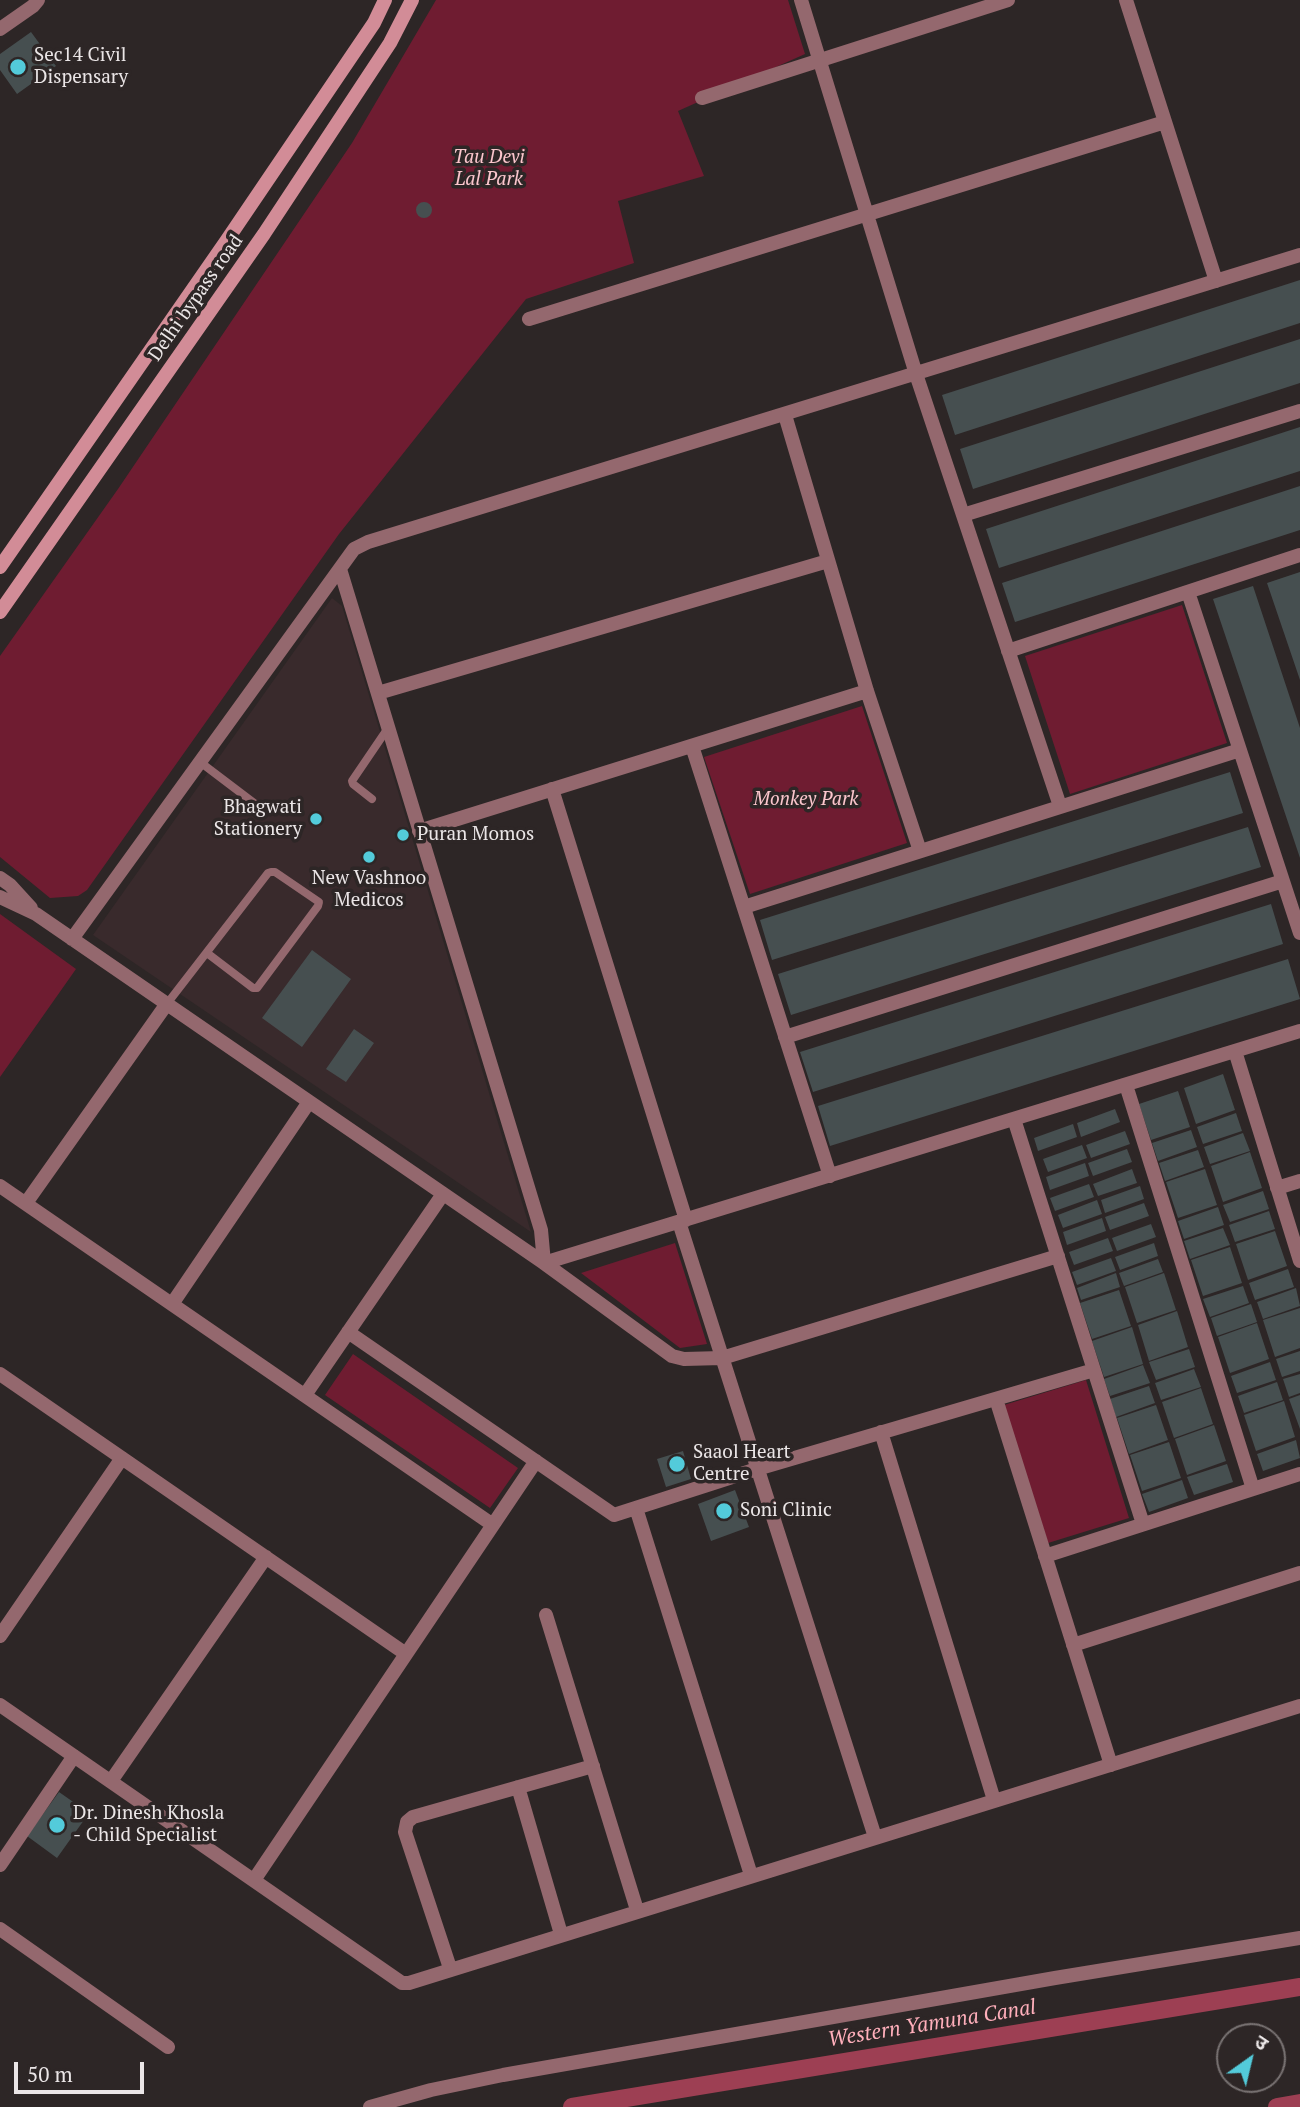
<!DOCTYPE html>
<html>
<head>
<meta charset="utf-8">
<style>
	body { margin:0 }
	#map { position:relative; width:1300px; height:2107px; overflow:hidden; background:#2d2626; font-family:"PT Serif","Noto Sans Devanagari",serif }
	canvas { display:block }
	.north { position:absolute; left:1216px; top:2023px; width:70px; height:70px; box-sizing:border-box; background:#2d2626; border:2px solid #797373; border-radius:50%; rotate:34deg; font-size:19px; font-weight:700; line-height:28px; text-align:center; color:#ebe6e7 }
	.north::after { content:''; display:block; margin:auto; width:24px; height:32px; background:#53cbda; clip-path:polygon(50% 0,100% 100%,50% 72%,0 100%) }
	.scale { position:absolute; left:14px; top:2062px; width:130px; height:32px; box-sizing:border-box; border:4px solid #ebe6e7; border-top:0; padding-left:9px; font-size:21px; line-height:24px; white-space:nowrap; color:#ebe6e7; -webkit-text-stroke:5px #2d2626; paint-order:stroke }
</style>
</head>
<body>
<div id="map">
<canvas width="1300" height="2107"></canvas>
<div class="north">उ</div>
<div class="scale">50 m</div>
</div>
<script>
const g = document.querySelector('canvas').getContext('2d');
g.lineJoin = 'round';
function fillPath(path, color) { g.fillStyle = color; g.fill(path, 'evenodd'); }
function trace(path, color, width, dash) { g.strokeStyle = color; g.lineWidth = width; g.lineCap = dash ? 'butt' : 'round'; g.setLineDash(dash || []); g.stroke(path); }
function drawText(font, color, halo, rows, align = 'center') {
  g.font = font + ' "PT Serif",serif'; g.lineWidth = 7; g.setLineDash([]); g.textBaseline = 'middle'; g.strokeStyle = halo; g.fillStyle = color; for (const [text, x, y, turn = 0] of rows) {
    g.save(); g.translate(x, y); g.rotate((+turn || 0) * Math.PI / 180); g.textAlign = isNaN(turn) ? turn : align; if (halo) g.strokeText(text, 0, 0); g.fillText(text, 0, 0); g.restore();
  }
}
fillPath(new Path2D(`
	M332,598l10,8 189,626 -438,-297z`), '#392a2c');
fillPath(new Path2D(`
	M436,0h352l17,54 -127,57 26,65 -86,25 16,62 -108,36 -187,235 -252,356 -9,6 -28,2 -50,-41v-201l118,-167 234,-346z
	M1182,605l45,138 -157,51 -45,-138z
	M862,706l45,137 -157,51 -46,-137z
	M0,914l76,55 -76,108z
	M675,1243l32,101 -27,4 -99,-75z
	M353,1354l165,114 -28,40 -165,-113z
	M1086,1380l43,138 -81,25 -44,-138z`), '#6f1c31');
trace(new Path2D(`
	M572,2107l728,-120
	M1277,2107l23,-4`), '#9d3f53', 18);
fillPath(new Path2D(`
	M31,32l25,34 -39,28 -17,-24v-16z
	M416 210a8 8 0 1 1 16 0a8 8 0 1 1-16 0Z
	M1300,280v43l-345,112 -13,-40z
	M1300,339v44l-327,106 -13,-40z
	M1300,427v44l-301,97 -13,-39z
	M1300,486v44l-285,92 -13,-39z
	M1300,572v108l-33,-97z
	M1253,586l47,142v130l-87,-259z
	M1230,772l13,41 -471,147 -12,-40z
	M1248,827l13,40 -470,148 -13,-41z
	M1271,904l12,40 -470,148 -13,-40z
	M312,950l39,29 -49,68 -40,-29z
	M1288,959l12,40 -470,147 -12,-40z
	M354,1029l20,14 -28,39 -20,-13z
	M1223,1074l12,36 -39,14 -12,-36z
	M1178,1091l12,36 -39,13 -12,-36z
	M1115,1109l5,13 -39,15 -4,-14z
	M1236,1113l6,18 -39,13 -6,-17z
	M1073,1124l4,13 -39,14 -4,-13z
	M1191,1130l6,17 -39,14 -6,-18z
	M1125,1131l5,13 -39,14 -5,-13z
	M1243,1133l7,18 -40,13 -6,-17z
	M1082,1145l5,13 -39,14 -5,-13z
	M1127,1149l5,13 -39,14 -5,-13z
	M1198,1150l6,17 -39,14 -6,-18z
	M1250,1152l12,36 -39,14 -12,-36z
	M1085,1163l4,13 -39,14 -4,-13z
	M1132,1169l5,14 -39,13 -5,-12z
	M1205,1169l12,36 -39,13 -12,-36z
	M1089,1184l5,13 -39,14 -5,-13z
	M1140,1186l4,13 -39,14 -4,-13z
	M1263,1191l6,18 -39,13 -7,-17z
	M1097,1200l5,14 -39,14 -5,-13z
	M1144,1203l5,13 -39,14 -5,-13z
	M1218,1207l6,18 -40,14 -6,-18z
	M1269,1211l6,18 -40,13 -6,-17z
	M1102,1218l4,13 -39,14 -4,-13z
	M1151,1224l5,13 -39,14 -5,-13z
	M1223,1228l7,17 -40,14 -6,-18z
	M1275,1231l12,35 -39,14 -12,-36z
	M1108,1238l5,13 -39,14 -5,-13z
	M1154,1243l4,13 -38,14 -5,-13z
	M1230,1247l12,36 -39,13 -12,-36z
	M1111,1258l5,13 -39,14 -5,-13z
	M1158,1259l5,13 -39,14 -5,-13z
	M1288,1269l6,18 -39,13 -6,-17z
	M1116,1273l4,14 -39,13 -4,-12z
	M1164,1273l12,37 -39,13 -12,-36z
	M1243,1286l6,17 -39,14 -7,-18z
	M1296,1288l4,18 -37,13 -6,-17z
	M1119,1290l12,36 -39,13 -12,-36z
	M1251,1304l6,18 -40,14 -6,-18z
	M1300,1308v40l-25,9 -12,-37z
	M1177,1311l11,36 -39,14 -11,-36z
	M1257,1323l12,36 -39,14 -12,-36z
	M1132,1327l11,37 -39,13 -12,-36z
	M1189,1349l6,18 -39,13 -7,-18z
	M1300,1351v20l-18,6 -6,-18z
	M1270,1362l6,18 -39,13 -6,-17z
	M1143,1365l7,18 -40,13 -6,-17z
	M1194,1369l7,18 -40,13 -6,-17z
	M1300,1374v19l-11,4 -6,-18z
	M1277,1382l6,18 -39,13 -6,-17z
	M1149,1386l6,17 -39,14 -6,-18z
	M1201,1388l12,36 -39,14 -12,-36z
	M1300,1395v34l-11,-30z
	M1284,1401l11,36 -39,14 -12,-36z
	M1156,1405l12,35 -39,14 -12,-36z
	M1214,1425l12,36 -39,14 -12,-36z
	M1296,1440l4,18 -37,13 -6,-17z
	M1169,1442l12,36 -39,13 -12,-36z
	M683,1451l8,28 -25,8 -9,-28z
	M1227,1464l6,18 -39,13 -7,-18z
	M1182,1480l6,18 -39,14 -7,-18z
	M735,1490l14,37 -38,14 -13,-37z
	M59,1792l30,21 -32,45 -30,-22z`), '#464f50');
trace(new Path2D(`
	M200,762l62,47
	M372,799l-19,-15 -1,-3 36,-53
	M166,1005l102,-132 3,-1h4l44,30 -1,4 -61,82h-4l-46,-35`), '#94686e', 8);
trace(new Path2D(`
	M801,0l115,374 144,432
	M1126,0l90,281
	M0,29l33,-23 5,-6
	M702,98l306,-98
	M529,319l636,-197
	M785,415l82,276 53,160
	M963,515l337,-104
	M340,569l201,661 3,33 128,93 12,3 38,-1 336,-102
	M1188,592l112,341
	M1008,651l292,-96
	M378,693l450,-132
	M692,746l138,430
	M552,789l134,431
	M419,831l448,-140
	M0,878l10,7 21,23
	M0,897l36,17 508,349 756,-232
	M744,907l496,-157
	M72,939l282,-390 14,-7 932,-287
	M785,1037l498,-156
	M1235,1051l65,210
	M1126,1085l127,404
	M1014,1119l129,405
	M0,1186l493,339
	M1277,1188l23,-7
	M26,1203l140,-198
	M679,1222l196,615
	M172,1304l137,-202
	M348,1332l266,183 143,-46 337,-99
	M0,1374l406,280
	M305,1395l138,-201
	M996,1399l115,366
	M881,1432l113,368
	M636,1508l115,367
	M1045,1556l255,-82
	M546,1615l91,295
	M0,1636l122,-178
	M1073,1645l227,-72
	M0,1705l402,278h7l891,-277
	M111,1781l155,-224
	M518,1787l43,147
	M0,1865l74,-109
	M254,1880l282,-419
	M0,1929l168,118
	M450,1968l-45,-136 2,-10 6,-5 180,-51
	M370,2107l61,-17 72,-15 552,-97 245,-40`), '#94686e', 14);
trace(new Path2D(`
	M0,567l227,-327 147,-217 11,-23
	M0,612l264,-378 126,-191 22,-43`), '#d28c97', 14);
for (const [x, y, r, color] of [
	[18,67,9,"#53cbda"],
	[316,819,7,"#53cbda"],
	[403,835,7,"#53cbda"],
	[369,857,7,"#53cbda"],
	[677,1464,9,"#53cbda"],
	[724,1511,9,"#53cbda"],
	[57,1825,9,"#53cbda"]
]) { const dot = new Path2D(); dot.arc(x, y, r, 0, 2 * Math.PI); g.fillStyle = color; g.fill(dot); trace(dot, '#2d2626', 2.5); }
drawText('19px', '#ebe6e7', '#2d2626', [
	["Sec14 Civil",34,56],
	["Dispensary",34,78],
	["Bhagwati",302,808,"right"],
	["Stationery",302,830,"right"],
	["Puran Momos",417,835],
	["New Vashnoo",369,879,"center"],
	["Medicos",369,901,"center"],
	["Saaol Heart",693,1453],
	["Centre",693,1475],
	["Soni Clinic",740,1511],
	["Dr. Dinesh Khosla",73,1814],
	["- Child Specialist",73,1836]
], 'left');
drawText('italic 19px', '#fcc6cd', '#2d2626', [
	["Tau Devi",489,158],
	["Lal Park",489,180],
	["Monkey Park",806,800]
]);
drawText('19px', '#ebe6e7', '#2d2626', [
	["Delhi bypass road",196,298,-55]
]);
drawText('italic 21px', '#ffafbb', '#2d2626', [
	["Western Yamuna Canal",932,2024,-9]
]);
</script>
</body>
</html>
